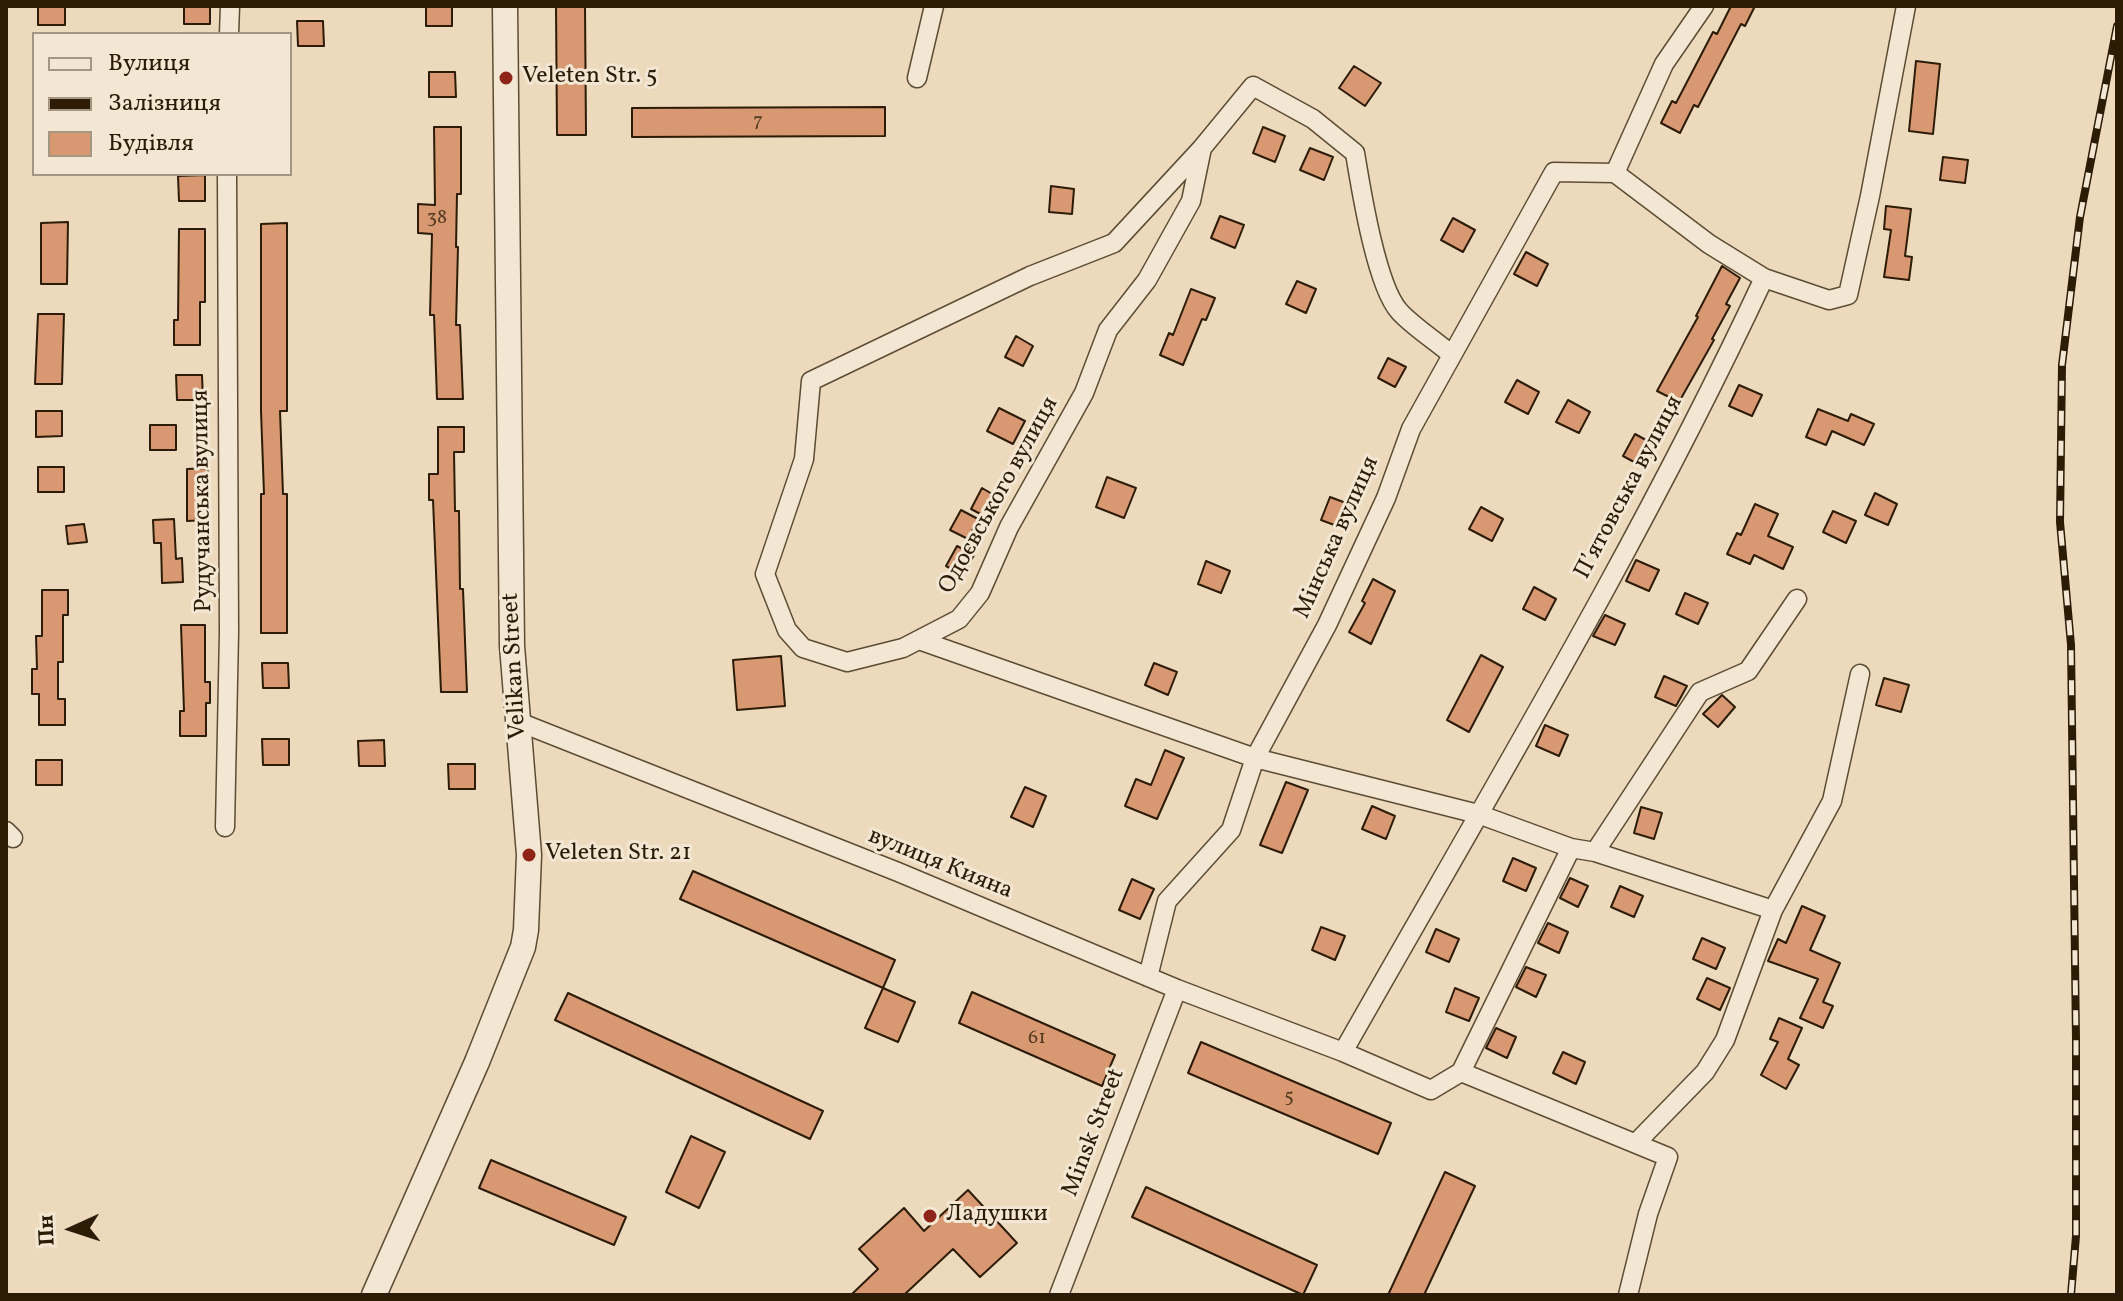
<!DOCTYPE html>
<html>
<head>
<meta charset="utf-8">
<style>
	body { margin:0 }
	#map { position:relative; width:2123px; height:1301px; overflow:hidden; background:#eddabd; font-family:Vollkorn,serif }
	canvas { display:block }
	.frame { position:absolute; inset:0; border:8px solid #2c1c06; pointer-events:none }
	.legend { position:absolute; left:32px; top:32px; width:260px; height:144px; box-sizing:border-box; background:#f3e7d4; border:2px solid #a39682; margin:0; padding:10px 14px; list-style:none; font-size:24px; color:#2c1c06 }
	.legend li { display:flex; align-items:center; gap:16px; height:40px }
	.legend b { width:40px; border:2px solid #a39682 }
	.north { position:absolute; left:32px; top:1189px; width:80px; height:80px; -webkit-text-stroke:6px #f3e7d4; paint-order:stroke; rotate:267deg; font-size:22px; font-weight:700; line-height:32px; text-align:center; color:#2c1c06 }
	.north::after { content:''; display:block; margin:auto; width:28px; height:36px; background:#2c1c06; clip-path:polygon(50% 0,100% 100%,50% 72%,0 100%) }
</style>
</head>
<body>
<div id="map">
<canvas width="2123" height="1301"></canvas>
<div class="frame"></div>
<ul class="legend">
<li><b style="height:10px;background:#f3e7d4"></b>Вулиця</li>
<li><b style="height:10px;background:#2c1c06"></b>Залізниця</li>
<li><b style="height:22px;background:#d89871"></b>Будівля</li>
</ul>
<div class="north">Пн</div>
</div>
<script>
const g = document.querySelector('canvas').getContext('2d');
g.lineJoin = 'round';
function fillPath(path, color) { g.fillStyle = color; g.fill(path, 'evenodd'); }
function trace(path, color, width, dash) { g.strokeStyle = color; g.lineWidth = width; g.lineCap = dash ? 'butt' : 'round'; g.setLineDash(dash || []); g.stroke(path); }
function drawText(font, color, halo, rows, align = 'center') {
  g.font = font + ' Vollkorn,serif'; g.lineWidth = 6; g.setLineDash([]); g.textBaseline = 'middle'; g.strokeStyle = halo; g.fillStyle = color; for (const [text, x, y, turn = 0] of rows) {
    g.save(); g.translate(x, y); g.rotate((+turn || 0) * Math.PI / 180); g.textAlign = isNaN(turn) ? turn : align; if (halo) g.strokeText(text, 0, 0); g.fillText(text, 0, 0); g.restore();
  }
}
const building = new Path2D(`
	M38,6h27v19h-27z
	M184,6h26v18h-26z
	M426,6h26v20h-26z
	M556,6h29l1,129h-29z
	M1731,6h24l-10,20 -4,-2 -43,83 -4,-2 -14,28 -19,-10 11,-22 4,2 37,-71 4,2z
	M297,21h26l1,25h-26z
	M1916,61l24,3 -7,70 -24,-3z
	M1354,66l27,17 -16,23 -26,-18z
	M429,72h26l1,25h-27z
	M885,107v29l-253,1v-29z
	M434,127h27v67h-4l-1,53h2l-2,78h4l3,74h-26l-3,-84h-4l2,-81 -14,-1v-29l17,1z
	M1263,127l22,9 -10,26 -22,-9z
	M1310,148l23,9 -9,23 -24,-10z
	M1943,157l25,3 -3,23 -25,-3z
	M205,175v26h-26l-1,-25z
	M1051,186l23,3 -2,25 -23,-2z
	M1886,206l25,3 -6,47 7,1 -3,23 -25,-3 7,-47 -7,-1z
	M1220,216l24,9 -9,23 -24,-10z
	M1453,218l22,12 -12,22 -22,-12z
	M68,222l-1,62h-26v-61z
	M287,223v188h-7l3,83h4v139h-26v-139h3l-3,-83v-187z
	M179,229h26v73h-5v43h-26v-25h4z
	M1526,252l22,12 -11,22 -23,-12z
	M1722,266l18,12 -14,26 4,2 -18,33 2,1 -35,62 -22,-11 41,-74 -2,-1z
	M1297,281l19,8 -10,24 -20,-9z
	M1191,289l24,9 -9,22 -4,-1 -19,46 -23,-10 9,-22 4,2z
	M38,314h26l-2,70h-27z
	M1016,336l17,10 -10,20 -18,-9z
	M1388,358l18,9 -11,20 -17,-9z
	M176,375h26l1,25h-26z
	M1517,380l22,12 -11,22 -23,-12z
	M1739,385l23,10 -10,21 -23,-10z
	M1568,400l22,12 -11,21 -23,-11z
	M999,408l26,13 -12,23 -26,-13z
	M1818,409l30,12 3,-7 23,10 -10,21 -32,-14 -6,14 -20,-8z
	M36,411h26v25l-26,1z
	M150,425h26v25h-26z
	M438,427h26v25h-10l1,59h4l1,78h3l4,103h-26l-8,-192h-4v-26h9z
	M1635,434l22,12 -12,22 -22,-12z
	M38,467h26v25h-26z
	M208,468v52l-21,1v-52z
	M1107,477l29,11 -12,30 -28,-11z
	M982,488l17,10 -11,20 -17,-9z
	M1875,493l22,11 -9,21 -23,-10z
	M1330,497l24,9 -9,23 -24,-9z
	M1755,504l23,10 -10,22 25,11 -10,22 -29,-14 -4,9 -23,-10 10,-21 4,2z
	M1481,507l22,12 -11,22 -23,-12z
	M961,510l17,9 -10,20 -18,-9z
	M1833,511l23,10 -10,22 -23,-11z
	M174,519l2,40 6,-1 1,24 -21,1 -1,-40h-7l-1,-23z
	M84,524l3,18 -19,2 -2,-18z
	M957,546l17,9 -11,20 -17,-9z
	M1636,560l23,10 -10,21 -23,-10z
	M1206,561l24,10 -9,22 -23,-9z
	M1373,579l22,12 -24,53 -22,-12 16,-29 -3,-2z
	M1534,587l22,12 -11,21 -22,-11z
	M42,590h26v25h-5v47h-5v37h7v26h-26v-31h-7v-25h5l-1,-33h6z
	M1685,593l23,10 -10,21 -22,-10z
	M1605,615l20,9 -10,21 -22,-9z
	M181,625h24v57h5v21h-4v33h-26v-25h4z
	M1481,655l22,12 -34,65 -22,-12z
	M781,656l4,50 -48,4 -4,-50z
	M262,663h26l1,25h-26z
	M1154,663l23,9 -9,23 -23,-10z
	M1664,676l23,10 -11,20 -21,-9z
	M1884,678l25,7 -8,27 -25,-7z
	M1722,695l13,12 -17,20 -15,-13z
	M1545,725l23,10 -9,21 -23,-10z
	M262,739h27v26h-26z
	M384,740l1,26h-26l-1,-25z
	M1165,750l19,8 -27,61 -32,-13 11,-27 15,6z
	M36,760h26v25h-26z
	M448,764h27v25h-26z
	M1286,782l22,8 -26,63 -22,-8z
	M1025,787l21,9 -13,31 -22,-10z
	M1372,806l23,10 -9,23 -24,-10z
	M1641,807l21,6 -8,26 -20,-6z
	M1513,858l23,10 -10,23 -23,-10z
	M693,871l202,89 -12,28 -203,-89z
	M1570,878l18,8 -10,21 -18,-9z
	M1132,879l22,10 -14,30 -21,-9z
	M1620,886l23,10 -9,21 -23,-10z
	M1802,906l23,10 -15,34 30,13 -17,39 10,4 -10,22 -23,-10 18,-39 -50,-18 10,-22 8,4z
	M1548,923l20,9 -9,21 -21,-10z
	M1321,927l24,9 -10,24 -23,-10z
	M1436,929l23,10 -10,23 -23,-10z
	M1702,938l23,10 -9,21 -23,-10z
	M1526,967l20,8 -10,22 -20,-10z
	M1707,978l23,10 -10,22 -23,-11z
	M883,988l32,14 -17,40 -33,-14z
	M1455,988l24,10 -10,23 -23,-9z
	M972,992l143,63 -13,31 -143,-63z
	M568,993l255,118 -13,28 -255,-119z
	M1779,1018l23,10 -14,31 11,6 -13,24 -25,-14 17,-33 -8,-3z
	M1496,1028l20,9 -9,21 -21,-10z
	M1201,1042l190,81 -13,31 -190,-81z
	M1563,1052l22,10 -9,22 -23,-11z
	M691,1136l34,16 -26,56 -33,-16z
	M491,1160l135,57 -12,28 -135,-57z
	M1445,1172l30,14 -51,109h-36z
	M1146,1187l171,78 -14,30 -171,-78z
	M968,1190l49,53 -37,34 -27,-28 -49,46h-53l27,-26 -19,-20 45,-41 20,23z`);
fillPath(building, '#d89871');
trace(building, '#2c1c06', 2);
const minor = new Path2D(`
	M229,34l1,-28
	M917,78l17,-72
	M1202,148l-88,95 -84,33 -219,105 -7,78 -39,115 22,56 16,18 44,14 56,-14 56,-29 21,-26 29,-66 75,-134 24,-63 39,-50 44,-79 11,-53 51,-62 60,33 42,34c6,36 21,132 44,158 12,14 37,30 53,44
	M1615,173l49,-109 40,-58
	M919,640l336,118 223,56 93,34 24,4 178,58
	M519,722l379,150 279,117 166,63 88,38 30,-18 207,85 -20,57 -20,81
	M225,827l4,-195 -2,-458
	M6,831l7,7
	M1595,852l105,-160 48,-21 49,-72
	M1148,977l19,-76 64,-71 24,-72 72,-133 59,-127 25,-69 143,-257 61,1 94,71 55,34 65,22 19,-5 22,-99 36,-190
	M1343,1052c145,-256 297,-508 421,-774
	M1461,1072l110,-224
	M1636,1143l69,-71 20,-32 48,-130 59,-109 28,-127
	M1059,1295l118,-306`);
const tertiary = new Path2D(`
	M374,1295l103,-233 46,-115 3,-17 3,-75 -17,-209 -7,-640`);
trace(minor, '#5c4c34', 21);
trace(tertiary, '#5c4c34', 27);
trace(minor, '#f3e7d4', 18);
trace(tertiary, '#f3e7d4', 24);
const rail = new Path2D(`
	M2071,1295l5,-59v-197l-5,-394 -11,-123 2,-157 18,-148 37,-191`);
trace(rail, '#2c1c06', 8);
trace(rail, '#f3e7d4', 5, [15]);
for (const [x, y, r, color] of [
	[506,78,8,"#8f2418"],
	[529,855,8,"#8f2418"],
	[930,1216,8,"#8f2418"]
]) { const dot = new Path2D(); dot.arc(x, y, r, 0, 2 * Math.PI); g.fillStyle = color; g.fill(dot); trace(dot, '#f3e7d4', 3); }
drawText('20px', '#573b21', null, [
	["7",758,122],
	["38",437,219],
	["61",1037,1039],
	["5",1289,1098]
]);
drawText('24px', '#2c1c06', '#f3e7d4', [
	["Veleten Str. 5",522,78],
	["Veleten Str. 21",545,855],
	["Ладушки",946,1216]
], 'left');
drawText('24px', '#2c1c06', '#f3e7d4', [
	["П’ятовська вулиця",1630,488,-62],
	["Одоєвського вулиця",1000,496,-61],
	["Рудучанська вулиця",204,501,-91],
	["Мінська вулиця",1338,538,-66],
	["Velikan Street",516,666,-93],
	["вулиця Кияна",940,865,22],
	["Minsk Street",1095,1133,-69]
]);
</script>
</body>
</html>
